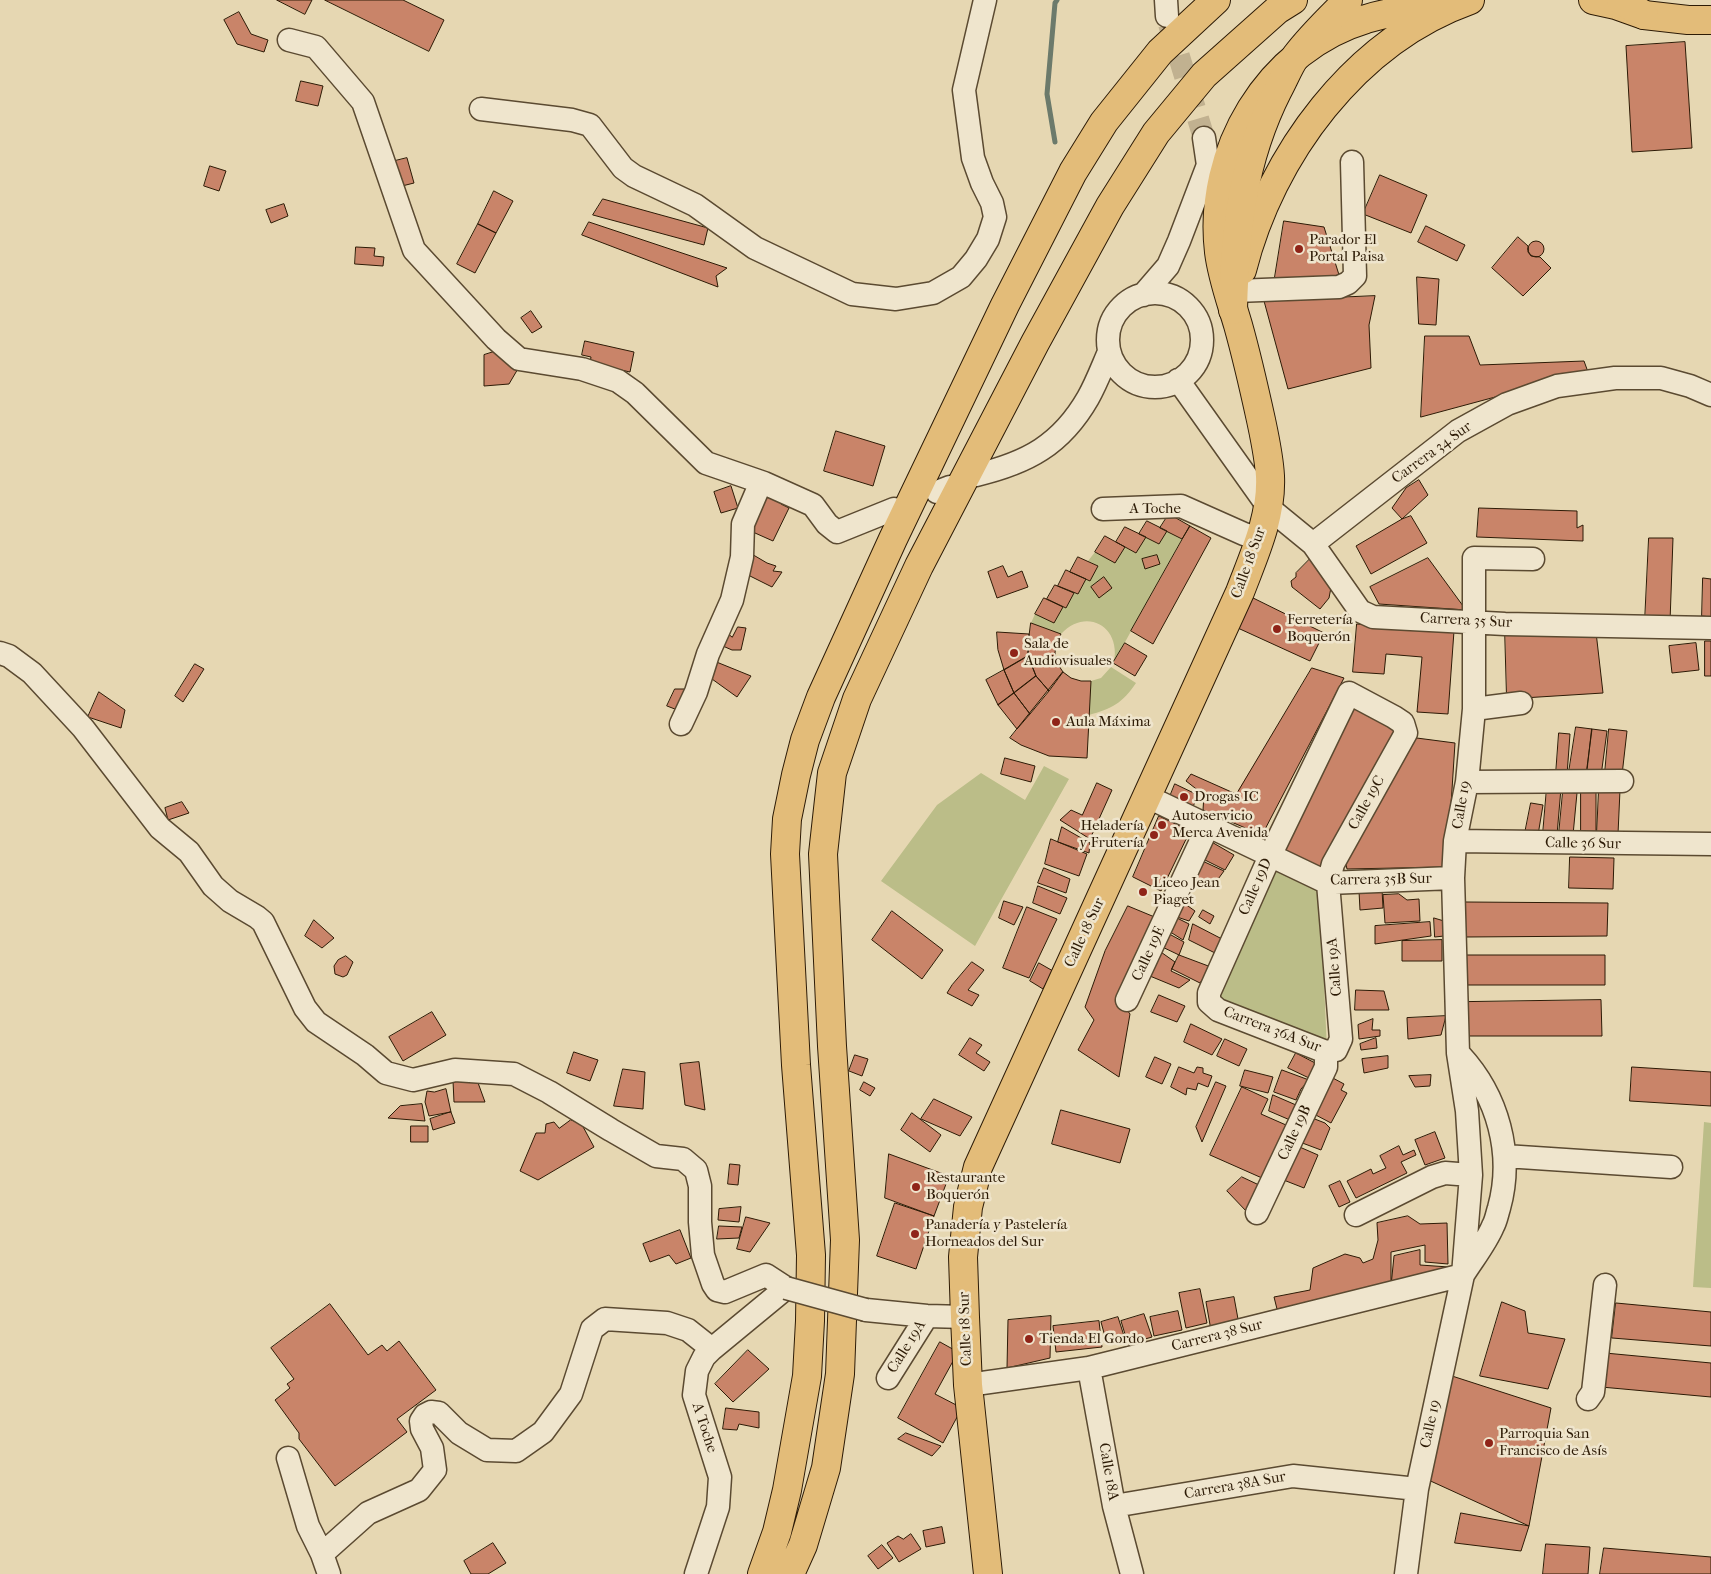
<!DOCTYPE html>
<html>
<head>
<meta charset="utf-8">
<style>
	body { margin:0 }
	canvas { display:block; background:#e6d7b2 }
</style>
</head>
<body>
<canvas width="1711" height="1574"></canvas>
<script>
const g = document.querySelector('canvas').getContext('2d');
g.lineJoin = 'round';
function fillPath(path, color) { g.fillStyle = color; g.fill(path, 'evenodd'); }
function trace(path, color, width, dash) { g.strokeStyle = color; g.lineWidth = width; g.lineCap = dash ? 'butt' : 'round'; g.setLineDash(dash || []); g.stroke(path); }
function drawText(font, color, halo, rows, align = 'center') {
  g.font = font + ' "IM FELL French Canon",serif'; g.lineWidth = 5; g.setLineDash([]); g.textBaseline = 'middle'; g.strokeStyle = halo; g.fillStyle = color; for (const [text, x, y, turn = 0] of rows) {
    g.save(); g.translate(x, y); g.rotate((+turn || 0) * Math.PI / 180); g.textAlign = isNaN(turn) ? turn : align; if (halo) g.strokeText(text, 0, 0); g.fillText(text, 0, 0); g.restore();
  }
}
fillPath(new Path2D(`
	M1167,531l15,8 -68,123c7,-36 -28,-55 -53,-28l-30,-11 4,-9 19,8 9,-15 3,1 8,-15 4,1 8,-15 4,1 8,-14 -10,-5 7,-9 20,10 10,-15 11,6 9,-16 14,7z
	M1111,667l25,16c-13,20 -25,26 -47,32l2,-34 10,-3z
	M1044,766l25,13 -94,167 -94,-65 56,-76 44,-32 44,27z
	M1273,867l47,24 7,160 -110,-54z
	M1704,1122l7,1v165l-18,-1z`), '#bbbd88');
trace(new Path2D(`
	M1055,142l-8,-48 8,-91 2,-3`), '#6c7a6b', 5);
const building = new Path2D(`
	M277,0h35l-7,14z
	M325,0h78l41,20 -15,31z
	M239,12l12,22 17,6 -4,12 -27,-8 -13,-24z
	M1685,42l7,106 -60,4 -6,-106z
	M301,81l22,5 -5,20 -22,-5z
	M407,158l7,25 -16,4 -7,-25z
	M210,166l16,5 -7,20 -15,-5z
	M1380,175l47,20 -16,38 -48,-19z
	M494,191l19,10 -17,32 -18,-9z
	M603,199l105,29 -4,17 -111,-30z
	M284,204l4,12 -17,7 -5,-13z
	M1284,221l40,6 16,51 -66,5z
	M589,222l138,46 -11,8 2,11 -136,-52z
	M478,224l18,9 -21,40 -18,-9z
	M1426,226l39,19 -8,16 -39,-19z
	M1518,237l10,9v6l3,4 9,1 11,11 -28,28 -31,-28z
	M1528 249a8 8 0 1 1 16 0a8 8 0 1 1-16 0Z
	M356,247l19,1 -1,8 10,1 -1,9 -28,-2z
	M1417,277l22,2 -3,46 -17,-1z
	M1375,296l-6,29 2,43 -83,21 -24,-88z
	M531,311l11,16 -10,6 -11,-15z
	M1425,336h44l11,29 104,-4 4,11 -167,45z
	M585,341l49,11 -4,20 -40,-9 1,-6 -9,-2z
	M493,352l12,3 14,12 -10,17 -25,2v-31z
	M836,431l49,15 -12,40 -49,-15z
	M1419,480l9,15 -26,24 -10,-11 14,-20z
	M731,486l7,22 -17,5 -7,-21z
	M764,490l19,9 -2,5 8,4 -16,33 -27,-12z
	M1479,508l98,3v17l6,-3v16l-106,-4z
	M1169,514l21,12 -8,13 -22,-11z
	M1411,516l16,27 -56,31 -15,-28 46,-27z
	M1147,521l20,10 -8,13 -20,-10z
	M1190,526l21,12 -58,106 -22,-13z
	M1125,527l21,10 -10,16 -20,-11z
	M1105,536l20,11 -10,16 -20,-11z
	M1649,538h24l-3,84 -25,-1z
	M750,553l17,10 9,3 -3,5 9,1 -10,15 -26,-13z
	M1157,555l3,9 -15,5 -3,-10z
	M1078,557l20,9 -8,15 -20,-9z
	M1428,558l38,52 -87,-6 -9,-17z
	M1310,559l22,23 -3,16 -9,11 -28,-22 -1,-6 5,-4v-4z
	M1003,566l5,11 14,-6 6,16 -31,11 -9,-26z
	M1066,570l20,9 -8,15 -20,-8z
	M1104,577l8,11 -13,10 -8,-11z
	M1703,578l8,1v38l-9,-1z
	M1055,585l19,8 -8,15 -19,-9z
	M1243,593l81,40 -14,28 -81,-37z
	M1044,598l19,9 -9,16 -19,-9z
	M1031,623l30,11 -5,9 -1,10 2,10 6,9 -14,19 -13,-15 -8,-20v-12z
	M1357,624l97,7 -6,83 -31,-2 5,-55 -36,-3 -2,20 -31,-2z
	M738,627l8,1 -5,22h-9l-16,-7 6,-14 10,8z
	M1505,630l91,2 7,61 -96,6z
	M997,632l32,2 -1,22 -24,14 -6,-20z
	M1705,641h6v35h-6z
	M1125,643l22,13 -12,20 -22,-13z
	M1696,643l3,27 -27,3 -3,-27z
	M1028,656l8,20 -22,17 -10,-23z
	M714,661l37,15 -14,21 -25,-18z
	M195,664l9,5 -21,33 -8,-6z
	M1312,668l32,10 -82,157 -59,-25 1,-15 -18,-14 5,-7 45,20z
	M1004,670l10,23 -16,12 -12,-25z
	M1063,672l8,6 10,3h10l-4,77 -38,-2 -28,-11 -11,-7z
	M1036,676l13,15 -19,23 -16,-21z
	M675,689h17l-12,22 -13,-5z
	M99,692l26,18 -4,18 -33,-11z
	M1014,693l16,21 -13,15 -19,-24z
	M1354,704l44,23 -77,142 -41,-20z
	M1576,727l16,2 -6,46 -17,-3z
	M1592,729l15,2 -6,45 -14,-2z
	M1609,729l18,2 -5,44 -17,-2z
	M1559,733l11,1 -3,41 -11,-1z
	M1409,737l46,6 -8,124 -100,2 -4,-17z
	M1005,758l30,8 -4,16 -30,-8z
	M1097,783l15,7 -22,49 -30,-19 11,-10 11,5z
	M1175,784l23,11 -6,14 -23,-10z
	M1547,787l14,1 -4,47 -14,-1z
	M1599,789l21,1 -2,44 -21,-1z
	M1581,791h15v41h-15z
	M1563,792l14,1 -4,42 -14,-1z
	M182,802l7,11 -21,7 -3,-12z
	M1531,803l12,2 -5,30 -13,-2z
	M1159,816l31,15 -29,60 -28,-14z
	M1062,827l28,16 -1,10 -31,-11z
	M1203,837l31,18 -9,15 -28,-14z
	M1051,839l36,15 -8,22 -34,-12z
	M1570,857l44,1 -1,31 -44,-1z
	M1196,858l28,13 -11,15 -24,-11z
	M1044,868l26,11 -4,14 -28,-10z
	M1038,886l29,12 -7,16 -27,-11z
	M1382,889l1,19 -23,2 -1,-19z
	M1399,894l8,6 12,-1 1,22 -35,2 -2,-28z
	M1178,899l17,12 -6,10 -18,-6z
	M1004,901l19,6 -9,18 -15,-7z
	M1465,902l143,1 -1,33 -141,1z
	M1128,906l29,12 -36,84 9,12 -11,63 -41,-27 16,-30 -9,-13 20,-56z
	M1027,907l30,12 -28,59 -26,-10z
	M1203,910l11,6 -4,8 -11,-7z
	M892,911l51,39 -21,29 -50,-39z
	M1171,915l18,9 -6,16 -19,-12z
	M1434,918l10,3v15l-9,1z
	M314,920l20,18 -12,10 -17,-12z
	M1430,922l1,14 -56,8v-18z
	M1193,924l29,15 -5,15 -28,-14z
	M1160,929l24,13 -5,13 -25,-12z
	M1442,940v21h-40v-20z
	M1158,950l17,12 -4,9 19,9 -11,8 -34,-14z
	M1179,955l32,12 -11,16 -28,-14z
	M1466,955h139v30h-139z
	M346,956l7,6 -6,13 -4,2 -8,-3 -1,-8 4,-6z
	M972,962l12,8 -16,20 11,5 -7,11 -25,-13 5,-8z
	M1039,963l14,8 -10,18 -13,-8z
	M1356,990l28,1 5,19h-34z
	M1159,995l26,11 -8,16 -26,-10z
	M1601,1000l1,36h-135v-34z
	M432,1012l14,23 -43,26 -14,-24z
	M1446,1016l-5,19 -33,4 -1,-21z
	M1373,1019l-1,11h8v6l-21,3 -1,-14z
	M1191,1024l31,15 -10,16 -28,-13z
	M970,1038l12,7 -6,8 14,9 -6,9 -25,-16z
	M1376,1038l1,10 -16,2 -1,-6z
	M1225,1039l22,10 -8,17 -22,-10z
	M574,1052l24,8 -8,21 -23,-8z
	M1296,1053l21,11 -8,14 -21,-10z
	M855,1055l13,4 -6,17 -13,-5z
	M1388,1056v12l-24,5 -2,-14z
	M1155,1057l16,7 -9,20 -16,-7z
	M699,1062l6,48 -20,-5 -5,-41z
	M1179,1067l15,6 3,-6 6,1v5l9,3 -4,11 -10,-4 -2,7 -9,-2 -1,7 -15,-8z
	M1632,1067l79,5v34l-81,-5z
	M623,1069l22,3 -2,37 -29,-3z
	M1245,1070l28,7 -5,16 -28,-7z
	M1282,1070l27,10 -8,9 -5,11 -22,-8z
	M1431,1075l-1,11 -15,1 -6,-11z
	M1331,1077l13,7 -3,6 6,3 -16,30 -19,-10z
	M477,1080l8,22h-31l-1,-21z
	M864,1082l11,6 -5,8 -10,-6z
	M1216,1082l10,4 -24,56 -6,-15z
	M1242,1087l26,12 -7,15 25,11 -24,53 -52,-23z
	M446,1089l5,23 -22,4 -4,-14 2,-11 7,1z
	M1273,1095l23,10 -6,15 -21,-9z
	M934,1099l38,18 -12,19 -39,-17z
	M422,1104l3,17 -37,-3 12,-12z
	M1061,1110l69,19 -10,34 -68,-19z
	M451,1112l4,11 -22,7 -3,-11z
	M912,1113l29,22 -11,17 -29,-22z
	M1307,1116l18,7 5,5 -9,22 -24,-9z
	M571,1120l10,3 13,24 -56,33 -18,-9 16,-38h9l1,-9 8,-2 5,6z
	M411,1126h17v16h-17z
	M1435,1132l10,26 -20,7 -10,-25z
	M1295,1145l23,10 -14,33 -23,-9z
	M1399,1146l4,9 11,-5 2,5 -15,7 6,11 -51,25 -9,-17 24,-12 2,5 13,-6 -6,-12z
	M889,1154l60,22 -15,40 -49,-18z
	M730,1164l10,1 -2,20 -10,-1z
	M1242,1177l17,8 -12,27 -20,-21z
	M1340,1181l10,21 -11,5 -10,-21z
	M895,1203l39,13 -18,53 -39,-13z
	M741,1207l-2,15 -21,-2 1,-11z
	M1408,1216l12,8 27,-1 1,41 -23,-2v-17l-34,7v34l-114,23 -3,-12 36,-7 3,-22 32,-14 15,4 3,5 10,-4 5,-19 -1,-17z
	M746,1217l24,6 -20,29 -13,-3z
	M719,1226l23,1 -3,11 -22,1z
	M680,1230l11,28 -15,6 -7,-9 -19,7 -7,-18z
	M1420,1250v15l29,2 -5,8 -53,11 3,-30z
	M1200,1289l7,34 -21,5 -7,-35z
	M1234,1297l6,33 -28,6 -6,-34z
	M1502,1302l23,9 3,22 37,6 -17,50 -68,-13z
	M1616,1303l95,9v34l-99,-8z
	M330,1304l38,51 14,-10 5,6 12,-10 37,49 -39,29 10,13 -72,54 -36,-47v-6l-24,-33 15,-12 -3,-4 7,-5 -23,-31z
	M1178,1311l4,19 -28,6 -4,-19z
	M1144,1314l8,23 -24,7 -7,-23z
	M1051,1316l-1,42 -43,10 1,-48z
	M1118,1317l7,22 -18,5 -6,-22z
	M1099,1321l3,26 -46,5 -3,-26z
	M940,1342l18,10 -23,42 27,14 -19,35 -45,-25z
	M748,1350l21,19 -36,33 -18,-18z
	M1605,1353l106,10v34l-110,-10z
	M1452,1376l99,32 -22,118 -105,-48z
	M726,1408l33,4v16l-20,-4 -2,6 -14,-1z
	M906,1433l35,13 -9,10 -34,-17z
	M1461,1513l68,13 -8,25 -66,-8z
	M942,1527l3,16 -19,4 -3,-16z
	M911,1534l10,15 -22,13 -12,-19 11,-7 5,3z
	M493,1543l13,20 -18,11h-17l-7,-13z
	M1546,1544l44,3 -2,27h-45z
	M882,1545l11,13 -15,11 -10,-13z
	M1604,1548l107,9v17h-111z`);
fillPath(building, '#c98469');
trace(building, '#2d1b06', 1);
trace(new Path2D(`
	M1169,24l35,114`), '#c1b190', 22, [22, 11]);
const minor = new Path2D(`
	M1166,0l1,16
	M289,40l27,7 47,55 51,148 82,89 23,20 63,10 36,12 17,12 71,70 58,20 49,22 14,19 10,8 57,-23
	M481,109l91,11 18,5 33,43 11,8 61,29 60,43 97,46 44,5 37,-6 28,-16 15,-18 12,-20 7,-22 -3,-14 -10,-20 -9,-25 -9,-68 21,-90
	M1204,138l6,41
	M1236,291l103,-4 9,-4 7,-7 -3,-114
	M1108 340a47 47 0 1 1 94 0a47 47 0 1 1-94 0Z
	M1143,295l25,-29 11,-25 29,-76
	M1178,380l91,128 44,36 47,67 13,6 132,7 206,4
	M976,475c51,-12 85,-30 112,-77 8,-14 14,-30 21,-46
	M937,492l13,-5
	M1103,509l78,-3 63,28 16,5
	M1313,544l145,-113 49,-27 50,-18 58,-8h46l29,8 21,9
	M0,653l9,3 23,17 51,55 77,100 29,24 24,34 17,15 27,16 6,5 42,86 11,14 49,33 21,18 27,7 42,-10 59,4 35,18 62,38 45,26 27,3 13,11 4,16v36l3,33 10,29 4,6 8,2 41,-17 20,13 -74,61 -8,8 -7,14 -3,24 26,82 -2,30 -22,67
	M1349,693l45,24 9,6 3,10 -73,131 -5,19 13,156 -5,11 -10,2 -108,-42 -9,-8v-9l61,-137z
	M1474,709l47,-6
	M681,724l15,-32 12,-38 24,-54 10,-43 1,-33 18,-42
	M1467,782l155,-1
	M1148,797l180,86 125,-5
	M1455,841l256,3
	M1127,1000l81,-174
	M1505,1156l166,11
	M1257,1213l69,-146v-15
	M1356,1215l76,-38 13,-4 26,2
	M866,1310l61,6 38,1
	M1089,1368l25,138 18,68
	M888,1378l39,-62
	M968,1385l121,-17 374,-93c10,-16 23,-32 30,-49 3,-5 4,-12 6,-18 15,-54 -1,-112 -39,-153
	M1588,1399l5,-7 12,-107
	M288,1458l20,68 14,28 7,20
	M1114,1506l179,-30 124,13
	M322,1554l46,-41 51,-23 16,-20 -3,-22 -10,-19 -1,-8 4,-6 6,-3 8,1 20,20 28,17 29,1 27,-19 28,-38 21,-65 13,-10 62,4 21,7 24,19
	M1406,1574l11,-85 46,-214 8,-100 -4,-64 -9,-58 -5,-175 2,-37 12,-59 7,-73v-151l59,1`);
const major = new Path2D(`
	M1593,0l23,5 28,10 44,5h23
	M1242,270c29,-115 113,-229 228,-270
	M988,1574l-20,-189 -3,-68 -2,-60 5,-50 10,-40 262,-575c14,-37 32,-75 30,-116 -1,-19 -5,-37 -9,-56 -7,-32 -14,-63 -23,-95 -7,-24 -16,-48 -19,-73 -12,-100 49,-204 147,-233 28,-9 49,-9 78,-10`);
const highway = new Path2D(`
	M1621,0l23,15
	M1233,310c2,-79 9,-149 45,-220 6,-11 11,-24 18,-34 15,-20 34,-38 52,-56
	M762,1574l15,-42 10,-42 20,-114 3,-55 1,-66 -15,-190 -11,-211 2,-35 9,-44 9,-35 16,-43 72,-158 112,-234 68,-133 31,-50 56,-70 56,-52
	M790,1574l13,-29 23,-77 14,-94 5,-134 -13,-194 -9,-192 9,-81 25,-74 62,-133 116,-223 75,-137 46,-73 48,-58 73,-65 16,-10`);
trace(minor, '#5b4a31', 25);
trace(major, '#2d1b06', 30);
trace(highway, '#2d1b06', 30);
trace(minor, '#efe5cd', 22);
trace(major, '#e3bc79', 28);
trace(highway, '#e3bc79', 28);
const minorBridge = new Path2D(`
	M786,1288l80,22`);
trace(minorBridge, '#5b4a31', 25, []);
trace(minorBridge, '#efe5cd', 22);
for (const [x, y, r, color] of [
	[1299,249,5,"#8f2418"],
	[1277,629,5,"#8f2418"],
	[1014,653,5,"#8f2418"],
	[1056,722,5,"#8f2418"],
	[1184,797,5,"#8f2418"],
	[1162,825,5,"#8f2418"],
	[1154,835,5,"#8f2418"],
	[1143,892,5,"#8f2418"],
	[916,1187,5,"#8f2418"],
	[915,1234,5,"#8f2418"],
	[1029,1339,5,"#8f2418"],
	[1489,1443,5,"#8f2418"]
]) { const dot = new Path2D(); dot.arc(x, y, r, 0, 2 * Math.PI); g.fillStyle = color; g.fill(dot); trace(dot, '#efe5cd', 2); }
drawText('15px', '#2d1b06', '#efe5cd', [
	["Parador El",1309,240],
	["Portal Paisa",1309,257],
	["Ferretería",1287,620],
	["Boquerón",1287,637],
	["Sala de",1024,644],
	["Audiovisuales",1024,661],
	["Aula Máxima",1066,722],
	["Drogas IC",1194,797],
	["Autoservicio",1172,816],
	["Merca Avenida",1172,833],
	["Heladería",1144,826,"right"],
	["y Frutería",1144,843,"right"],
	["Liceo Jean",1153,883],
	["Piaget",1153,900],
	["Restaurante",926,1178],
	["Boquerón",926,1195],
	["Panadería y Pastelería",925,1225],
	["Horneados del Sur",925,1242],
	["Tienda El Gordo",1039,1339],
	["Parroquia San",1499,1434],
	["Francisco de Asís",1499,1451]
], 'left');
drawText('15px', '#2d1b06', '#efe5cd', [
	["Carrera 34 Sur",1432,453,-36],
	["A Toche",1155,509],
	["Calle 18 Sur",1249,563,-70],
	["Carrera 35 Sur",1466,621,3],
	["Calle 19C",1367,803,-61],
	["Calle 19",1462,805,-80],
	["Calle 36 Sur",1583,844,1],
	["Carrera 35B Sur",1381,880,-1],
	["Calle 19D",1256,887,-66],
	["Calle 18 Sur",1085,933,-65],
	["Calle 19E",1149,954,-65],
	["Calle 19A",1335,967,-95],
	["Carrera 36A Sur",1272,1030,21],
	["Calle 19B",1295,1133,-65],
	["Calle 18 Sur",966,1329,-92],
	["Carrera 38 Sur",1217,1336,-14],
	["Calle 19A",907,1347,-58],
	["Calle 19",1431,1424,-78],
	["A Toche",704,1428,72],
	["Calle 18A",1108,1472,80],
	["Carrera 38A Sur",1235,1486,-10]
]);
</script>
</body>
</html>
